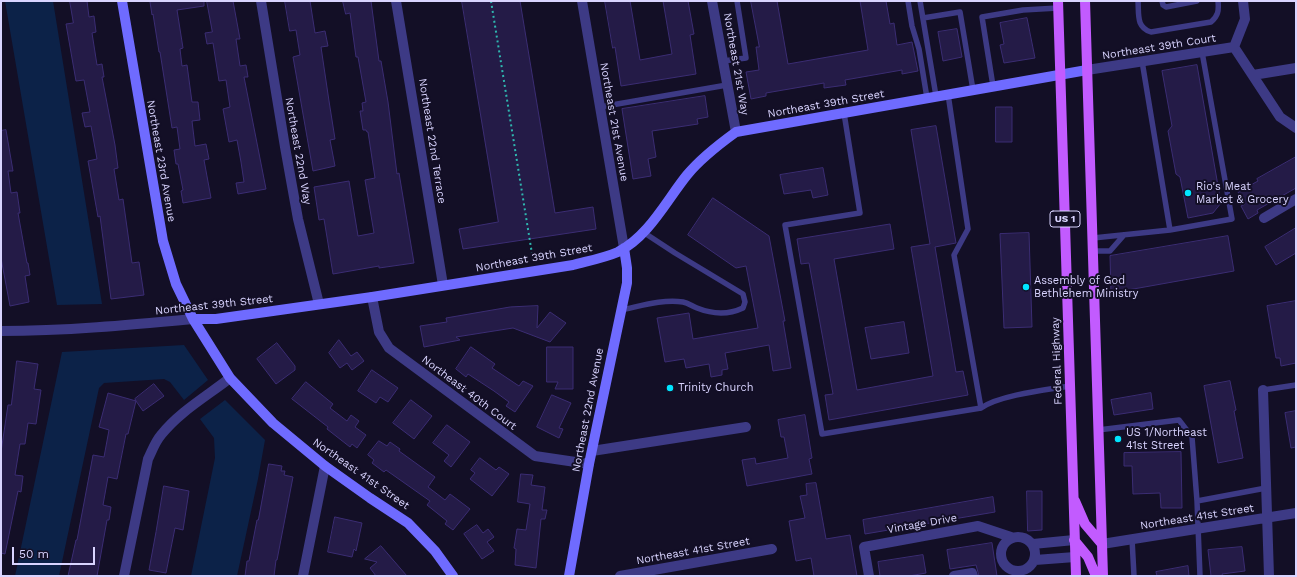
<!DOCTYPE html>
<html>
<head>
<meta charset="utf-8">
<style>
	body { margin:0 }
	#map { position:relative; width:1297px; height:577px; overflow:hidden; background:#130f26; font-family:"Work Sans",sans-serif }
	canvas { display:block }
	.frame { position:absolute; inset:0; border:2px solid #d9d4ff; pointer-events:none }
	.scale { position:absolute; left:12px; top:547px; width:83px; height:18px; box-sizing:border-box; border:2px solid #d9d4ff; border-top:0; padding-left:5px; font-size:12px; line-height:14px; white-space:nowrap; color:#d9d4ff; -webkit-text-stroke:3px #130f26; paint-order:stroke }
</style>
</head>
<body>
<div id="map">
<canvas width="1297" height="577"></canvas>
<div class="frame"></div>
<div class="scale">50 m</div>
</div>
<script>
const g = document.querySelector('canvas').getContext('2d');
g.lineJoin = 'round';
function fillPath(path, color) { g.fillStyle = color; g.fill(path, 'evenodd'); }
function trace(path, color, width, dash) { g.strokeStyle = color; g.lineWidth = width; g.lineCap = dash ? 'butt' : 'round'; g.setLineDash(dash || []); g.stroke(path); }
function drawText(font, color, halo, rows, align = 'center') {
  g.font = font + ' "Work Sans",sans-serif'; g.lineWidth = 4; g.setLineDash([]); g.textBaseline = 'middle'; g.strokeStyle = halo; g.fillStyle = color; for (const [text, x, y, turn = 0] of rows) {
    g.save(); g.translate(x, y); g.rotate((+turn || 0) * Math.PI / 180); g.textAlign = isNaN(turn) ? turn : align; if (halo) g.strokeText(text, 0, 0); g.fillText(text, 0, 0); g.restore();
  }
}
fillPath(new Path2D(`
	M5,1h48l49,303 -45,1z
	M184,345l24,35 -24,20 -14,-18 -6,-3 -60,4 -5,5 -40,188h-44l47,-224z
	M225,400l40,40 -7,39 -21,97h-46l24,-118 -1,-20 -14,-19z`), '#0c2248');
const building = new Path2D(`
	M70,1h17l2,16 5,-1 2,16 -4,1 5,32 5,-1 2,13h-2l13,68 3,23 -4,1 5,31 4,-1 9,64 7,-1 5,33 -33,4 -11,-83 -2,1 -10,-56 9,-2 -6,-33 -6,1 -3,-14 8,-1 -6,-32 -8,1 -10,-57 7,-1z
	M155,1h49v5l-27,4 6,38 -3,1 2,17 5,-1 5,37h6l2,18 -8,1 3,25 11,-2 3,15 -5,1 7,38 -28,5 -2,-12 2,-1 -5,-26h-2l-2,-14 6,-1 -3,-22 -5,1 -12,-76h-1l-6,-38 -1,1 -2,-13z
	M207,1h26l7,38h-4l4,27 6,-1 2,12h-4l22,112 -28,5 -2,-11 8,-1 -3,-20 -4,-22 -8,2 -6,-33 7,-2 -4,-27 -7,1 -6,-38 -6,1 -2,-11 7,-1z
	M285,1h25l5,32 10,-2 3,15 -7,1 8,54 6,38 -5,1 5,26 -22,5 -20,-114 7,-2 -4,-25 -6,1z
	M343,1h28l8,60h2l7,41 9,72 2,-1 15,90 -35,5v-2l-46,8 -9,-55 -5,1 -5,-33 35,-6 9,55 16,-3 -9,-53 10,-2 -7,-46h-1l-1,-2h-3l-3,-19h3l-1,-8 4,-1 -8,-45h-2l-6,-44 -4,1z
	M462,1h58l35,212 38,-6 3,22 -133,20 -4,-20 39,-7z
	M605,1h25l10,59 32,-6 -9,-53h25l6,33 -4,1 6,39 -75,12 -6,-39 -2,1z
	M751,1h26l11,63 80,-14 -8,-49h26l4,23 4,-1 3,22 15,-3 6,29 -16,3v-4l-57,10 1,5 -22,3v-5l-58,10v3l-15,3 -5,-27 13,-2 -3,-23h3z
	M1027,18l8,40 -31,5 -4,-18 4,-1 -4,-21z
	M957,29l5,28 -19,4 -5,-29z
	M1197,65l24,138 -8,10 -25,5 -8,-41 -4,-3 -8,-43 4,-5 -10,-55z
	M705,96l3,21 -11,2 1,5 -46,7 4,26 -8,2 3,17 -18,3 -11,-70z
	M996,107h16v35h-16z
	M936,126l20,117 -21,4 21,125 7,-1 5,24 -139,25 -4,-25 8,-1 -24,-131 -8,1 -4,-25 93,-15 4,25 -60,10 23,131 76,-14 -22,-129 19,-3 -19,-114z
	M6,130l7,41h-5l3,22 6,-1 3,21h-2l9,50h1l2,12 -5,1 4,26 -19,4 -9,-48v-127z
	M1296,157v31l-39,22 1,3 -10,6 -7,-13 4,-2 -7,-12 20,-11 -1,-2z
	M823,168l5,27 -15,3 -2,-8 -27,4 -4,-19z
	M713,198l56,38 16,85h-2l8,47 -18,3 -4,-26 -44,8 3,16 -6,1v5l-11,2 -2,-13 -23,4 -2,-9 -19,3 -8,-44 32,-5 4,26 65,-11 -12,-62 -10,2 -48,-33z
	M1296,228v25l-20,12 -11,-18z
	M1029,233l3,94 -28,1 -4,-94z
	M1228,236l6,35 -123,22 -1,-37z
	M1296,301v62l-15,3 -1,-8h-4l-9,-52z
	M538,306l-1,22 13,-16 16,11 -16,19 -37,-14 -57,9 4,3 -36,7 -4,-21 27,-4 -1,-4 64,-11z
	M904,322l5,31 -38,6 -6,-31z
	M339,340l12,16 6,-4 7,9 -12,9 -5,-7 -7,5 -11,-15z
	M277,343l18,23v4l-19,14 -19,-25z
	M471,347l24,17 -3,4 27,18 4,-5 10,5 -18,26 -9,-6 3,-4 -15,-11 -26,-17 -2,3 -10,-8z
	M547,347h26v42h-18l3,-7h-11z
	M17,361l21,3 -4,25 7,1 -5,34 -8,-1 -3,21h-5l-5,31 8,1 -2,16 -3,-1 -13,63 -4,-1v-101l7,-47h3z
	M372,370l26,18 -10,14 -8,-5 -4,6 -18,-12z
	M1230,381l6,29 -2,1 9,47 -25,5 -14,-77z
	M306,382l27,22 -3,4 17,13 4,-6 8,6 -4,6 11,8 -9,13 -5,-4 -2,3 -23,-18 1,-2 -36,-28z
	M154,384l10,12 -21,15 -7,-10 -8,33h-2l-9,45 -9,-2 -5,28 8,2 -2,13h-2l-10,56h-29l8,-36h1l16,-85 11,2 5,-27 -10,-3 9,-34 28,8 -1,-2z
	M1151,393l2,16 -39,6 -3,-15z
	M552,395l19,8 -12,25 4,1 -4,9 -22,-11z
	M411,400l21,16 -18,23 -21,-16z
	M1296,411v36l-5,1 -6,-35z
	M805,415l7,43 -3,1 3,15 -65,12 -5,-26 13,-2 1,6 32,-6 -4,-21h-3l-3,-17z
	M447,425l23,17 -19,25 -7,-6 5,-6 -16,-12z
	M379,441l8,5 3,-4 10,7 -1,2 36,26 -7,10 17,13 5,-6 20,15 -17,21 -8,-6 2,-3 -20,-16 3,-4 -44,-31 -2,2 -12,-9 2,-3 -6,-5z
	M1181,452l1,56h-21l-1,-15 -27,1 -1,-28h-8v-13z
	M480,458l16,12 3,-3 10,7 -17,22 -22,-17 5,-6 -4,-3z
	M269,464l13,2 -1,5h4l-1,4 9,2 -16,83h-1l-2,16h-29l2,-15h2l8,-41h1z
	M521,474l12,1 -2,10 14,2 -3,23h5l-2,9h-4l-5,49 -21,-3 1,-16 -2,-1 3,-19 9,1 4,-26 -12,-2z
	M816,483l10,56 24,-4 7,41h-43l-3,-18 -15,3 -7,-40 16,-3 -5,-22 7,-1 -1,-11z
	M164,486l25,5 -6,39 -8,-2 -9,45 -17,-3 7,-38z
	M1027,491h15v39l-14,1z
	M993,497l2,15 -130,22 -2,-14z
	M335,517l27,6 -6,28 -2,-2 -2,8 -24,-5z
	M477,525l6,8 5,-4 6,8 -7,5 7,9 -12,8 -18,-25z
	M992,543l5,33h-18l-3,-11 -26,4 -3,-19z
	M381,546l26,30h-31l-6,-8 7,-6 -12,-3z
	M1242,547l3,24 -23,3 1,2h-12l-3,-26z
	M923,555l3,18 -17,3h-29l-2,-14z
	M1188,566l1,10h-32l-1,-4z`);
fillPath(building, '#241b47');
trace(building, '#3b2d73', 1);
trace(new Path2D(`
	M491,1l42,259`), '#2fb8b0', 2, [2, 3]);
trace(new Path2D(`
	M908,1l4,25 7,23 8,49
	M920,1l16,95
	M1138,1c1,14 -2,26 13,31l60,-10c7,-6 8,-11 7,-21
	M1162,1l1,4 3,2 31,-6
	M923,18l37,-6 13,78
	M723,61l23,-3 -9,-57
	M1142,61l28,169
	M993,86l-11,-69 41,-7 35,-2
	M600,107l127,-22
	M844,113l16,100 -75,12 37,209 159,-26 -27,-153 14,-26 -20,-135
	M1093,238l77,-8 62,-11 -30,-167
	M1093,251h17l14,-16
	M621,310c20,-4 41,-11 62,-8 5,1 9,4 14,6 15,6 31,7 46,0l2,-6 -2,-8 -68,-41 -32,-21
	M1263,390l33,-5
	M981,408c19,-13 64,-18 89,-22
	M1098,430l81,-10 13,17 5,64
	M1132,539l2,37
	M1200,576l-3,-75 69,-13`), '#3d3a85', 5.5);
trace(new Path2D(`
	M261,1l24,146 13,72 21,85
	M396,1l47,284
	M582,1l42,247
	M712,1l24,131
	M1234,47l46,70 16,11
	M1234,47l11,-28 -2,-18
	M1087,70l147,-23
	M1253,75l43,-7
	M1264,218l32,-19
	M372,297l7,35 10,16 146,108 54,8
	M1,331c64,0 128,-6 192,-12
	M1263,390l6,186
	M592,451l154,-24
	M1001 554a17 17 0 1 1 34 0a17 17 0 1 1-34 0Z
	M1033,544l41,-4
	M1102,544l194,-31
	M1035,560l40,-3
	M124,576l24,-117c4,-8 7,-17 13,-24 18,-23 46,-39 69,-57
	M303,576l22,-110
	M620,576l152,-27
	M869,576l-5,-29 114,-21 33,11
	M954,576l18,-3 1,3`), '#3d3a85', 10);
trace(new Path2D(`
	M122,1l41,240 13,43 17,35 37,59 43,45 52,43 45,32 38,25 27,28 18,25
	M193,319h23l156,-22 201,-32c15,-4 31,-7 45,-13 31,-16 48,-51 69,-77 14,-17 31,-30 49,-43l351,-62
	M569,576l20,-112 38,-181v-15l-3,-20`), '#6f6bff', 10);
trace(new Path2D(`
	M1058,1l18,575
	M1085,1l18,575
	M1075,501l10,23 17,20
	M1074,540l14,17 8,19`), '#c25bff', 10);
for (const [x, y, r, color] of [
	[1188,193,4,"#00e5ff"],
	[1026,287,4,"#00e5ff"],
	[670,388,4,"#00e5ff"],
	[1118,439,4,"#00e5ff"]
]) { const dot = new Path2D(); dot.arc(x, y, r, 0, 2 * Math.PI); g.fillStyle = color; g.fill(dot); trace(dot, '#130f26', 1.5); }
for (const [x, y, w] of [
	[1065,219,30]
]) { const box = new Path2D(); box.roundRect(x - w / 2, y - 8, w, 16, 3); g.fillStyle = '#130f26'; g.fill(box); trace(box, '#d9d4ff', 1); }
drawText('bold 10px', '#d9d4ff', null, [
	["US 1",1065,219]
]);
drawText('11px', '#d9d4ff', '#130f26', [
	["Northeast 39th Court",1159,47,-9],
	["Northeast 21st Way",736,64,80],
	["Northeast 39th Street",826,104,-10],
	["Northeast 21st Avenue",614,122,80],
	["Northeast 22nd Terrace",432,141,81],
	["Northeast 22nd Way",298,151,80],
	["Northeast 23rd Avenue",161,161,80],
	["Northeast 39th Street",534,258,-10],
	["Northeast 39th Street",214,305,-6],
	["Federal Highway",1057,361,-92],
	["Northeast 40th Court",469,393,37],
	["Northeast 22nd Avenue",588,410,-79],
	["Northeast 41st Street",361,474,35],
	["Northeast 41st Street",1197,517,-9],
	["Vintage Drive",922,524,-10],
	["Northeast 41st Street",693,551,-10]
]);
drawText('11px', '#d9d4ff', '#130f26', [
	["Rio's Meat",1196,187],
	["Market & Grocery",1196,200],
	["Assembly of God",1034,281],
	["Bethlehem Ministry",1034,294],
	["Trinity Church",678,388],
	["US 1/Northeast",1126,433],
	["41st Street",1126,446]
], 'left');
</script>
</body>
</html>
